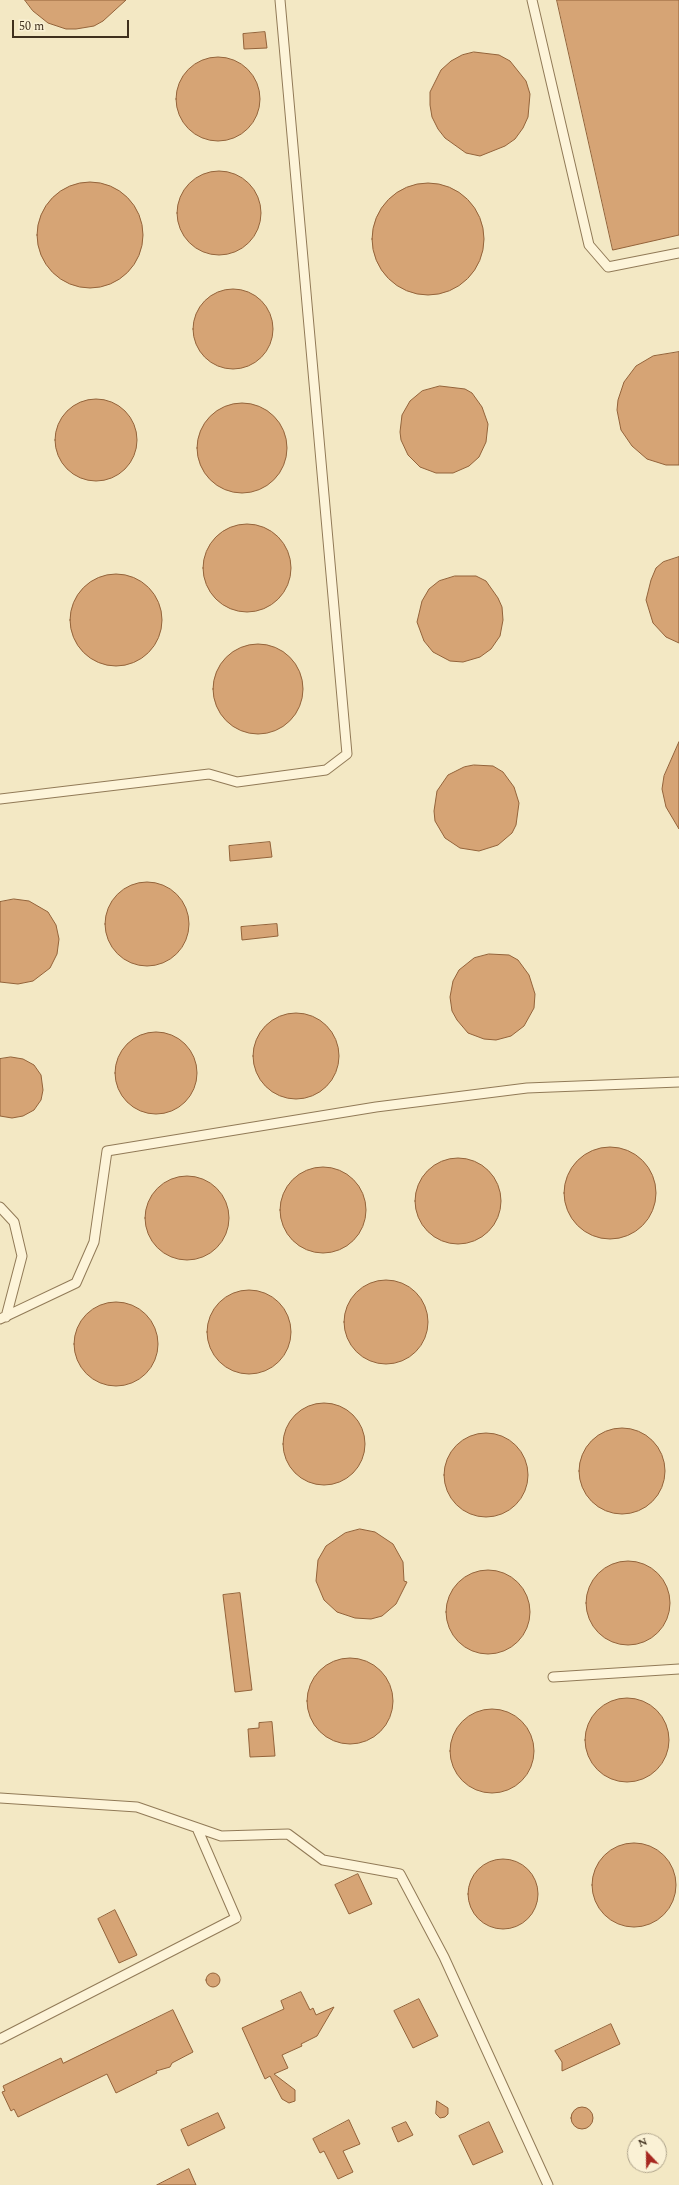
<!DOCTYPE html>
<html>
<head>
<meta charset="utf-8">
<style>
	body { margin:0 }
	#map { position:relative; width:679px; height:2185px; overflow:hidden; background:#f3e8c4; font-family:Spectral,serif }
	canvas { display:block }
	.north { position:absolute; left:627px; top:2133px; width:40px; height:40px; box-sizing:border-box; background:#faf1d5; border:1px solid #afa48b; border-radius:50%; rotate:338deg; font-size:11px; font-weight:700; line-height:16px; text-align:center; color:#3f301d }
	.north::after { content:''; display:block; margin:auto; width:14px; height:18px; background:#a72820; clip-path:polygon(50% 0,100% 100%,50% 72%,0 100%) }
	.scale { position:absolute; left:12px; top:20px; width:117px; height:18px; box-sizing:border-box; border:2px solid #3f301d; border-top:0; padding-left:5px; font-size:12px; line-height:14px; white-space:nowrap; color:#3f301d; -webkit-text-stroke:3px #faf1d5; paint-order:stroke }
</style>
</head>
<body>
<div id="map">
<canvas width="679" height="2185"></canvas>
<div class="north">N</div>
<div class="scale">50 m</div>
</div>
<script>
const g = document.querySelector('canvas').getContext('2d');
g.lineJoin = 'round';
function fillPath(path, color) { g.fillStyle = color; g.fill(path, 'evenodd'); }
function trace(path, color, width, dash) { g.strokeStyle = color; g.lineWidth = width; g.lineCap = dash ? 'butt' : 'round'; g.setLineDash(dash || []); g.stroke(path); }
const building = new Path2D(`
	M25,0h101l-23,21 -9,5 -18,3h-10l-18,-6 -15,-12z
	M557,0h122v235l-66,15z
	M265,32l2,16 -23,1 -1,-15z
	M474,52l25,3 11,6 16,20 4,13 -2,23 -5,11 -8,11 -10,7 -25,10 -14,-3 -21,-15 -7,-9 -6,-12 -2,-12v-13l11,-22 10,-9 11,-6z
	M176 99a42 42 0 1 1 84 0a42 42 0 1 1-84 0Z
	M177 213a42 42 0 1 1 84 0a42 42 0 1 1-84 0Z
	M37 235a53 53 0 1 1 106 0a53 53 0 1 1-106 0Z
	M372 239a56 56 0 1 1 112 0a56 56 0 1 1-112 0Z
	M193 329a40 40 0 1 1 80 0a40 40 0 1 1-80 0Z
	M679,352v113h-13l-19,-6 -15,-13 -11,-16 -4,-20 1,-10 6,-18 12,-16 17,-10z
	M440,386l25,3 7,4 10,14 6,17 -2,18 -7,15 -10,9 -16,7h-17l-16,-6 -12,-12 -7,-15 -1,-8 2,-17 8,-14 12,-10z
	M55 440a41 41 0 1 1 82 0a41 41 0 1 1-82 0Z
	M197 448a45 45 0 1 1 90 0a45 45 0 1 1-90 0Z
	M203 568a44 44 0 1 1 88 0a44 44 0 1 1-88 0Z
	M679,557v86l-13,-6 -13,-14 -7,-23 5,-20 5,-12 7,-6z
	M70 620a46 46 0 1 1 92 0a46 46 0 1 1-92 0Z
	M455,576h21l10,5 12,17 4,9 1,13 -3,16 -9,13 -11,8 -17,5 -13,-1 -17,-9 -9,-11 -7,-19 5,-21 7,-12 10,-8z
	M213 689a45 45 0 1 1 90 0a45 45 0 1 1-90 0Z
	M679,742v87l-13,-22 -4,-18 2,-13z
	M474,765l19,1 10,6 11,15 5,16 -3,22 -4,8 -14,12 -19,6 -19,-3 -15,-10 -10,-17 -1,-10 3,-20 11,-16 16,-8z
	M270,842l2,15 -42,4 -1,-15z
	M105 924a42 42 0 1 1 84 0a42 42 0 1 1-84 0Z
	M14,899l15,2 19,11 8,13 3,14 -2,15 -7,14 -17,13 -15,3 -18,-2v-80z
	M277,924l1,12 -36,4 -1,-13z
	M489,954l20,1 9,5 11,15 6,19 -1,14 -10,18 -13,10 -15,4 -12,-1 -16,-6 -11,-13 -5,-9 -2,-14 3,-16 6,-11 15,-12z
	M253 1056a43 43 0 1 1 86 0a43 43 0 1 1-86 0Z
	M115 1073a41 41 0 1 1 82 0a41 41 0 1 1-82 0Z
	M11,1057l12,2 11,6 7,10 2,15 -2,10 -7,10 -11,6 -11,2 -12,-2v-57z
	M564 1193a46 46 0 1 1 92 0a46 46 0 1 1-92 0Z
	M415 1201a43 43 0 1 1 86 0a43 43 0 1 1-86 0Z
	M280 1210a43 43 0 1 1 86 0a43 43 0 1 1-86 0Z
	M145 1218a42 42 0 1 1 84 0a42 42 0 1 1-84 0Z
	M344 1322a42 42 0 1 1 84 0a42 42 0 1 1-84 0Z
	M207 1332a42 42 0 1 1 84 0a42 42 0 1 1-84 0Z
	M74 1344a42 42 0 1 1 84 0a42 42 0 1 1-84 0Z
	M283 1444a41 41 0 1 1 82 0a41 41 0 1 1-82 0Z
	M579 1471a43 43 0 1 1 86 0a43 43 0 1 1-86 0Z
	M444 1475a42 42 0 1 1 84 0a42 42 0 1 1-84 0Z
	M360,1529l15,3 18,12 10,18 1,19 3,1 -11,22 -14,12 -11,3 -16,-1 -18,-6 -13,-12 -8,-19 2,-21 8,-14 19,-13z
	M586 1603a42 42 0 1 1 84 0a42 42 0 1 1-84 0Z
	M446 1612a42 42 0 1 1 84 0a42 42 0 1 1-84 0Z
	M240,1593l12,97 -17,2 -12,-97z
	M307 1701a43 43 0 1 1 86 0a43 43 0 1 1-86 0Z
	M585 1740a42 42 0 1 1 84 0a42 42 0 1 1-84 0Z
	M450 1751a42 42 0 1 1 84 0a42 42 0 1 1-84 0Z
	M272,1722l3,34 -25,1 -2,-28 11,-1v-5z
	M592 1885a42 42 0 1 1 84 0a42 42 0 1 1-84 0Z
	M468 1894a35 35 0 1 1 70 0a35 35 0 1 1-70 0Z
	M358,1874l14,30 -23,10 -14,-29z
	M115,1910l22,45 -18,8 -21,-44z
	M206 1980a7 7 0 1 1 14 0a7 7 0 1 1-14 0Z
	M301,1992l9,18 3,-2 3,7 18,-8 -17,29 -16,8 1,2 -20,9 6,13 -14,6 21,16v11l-6,2 -7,-4 -12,-23 -5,3 -23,-51 42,-19 -3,-8z
	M419,1999l19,37 -25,12 -19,-37z
	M173,2010l20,42 -21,11 -2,4 -14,4 1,2 -41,20 -9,-19 -89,43 -4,-8 -3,2 -9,-19 3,-1 -2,-5 58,-28 2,5z
	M611,2024l9,20 -58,27v-9l-7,-11z
	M437,2101l11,7v6l-3,3 -5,1 -4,-4z
	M571 2118a11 11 0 1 1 22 0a11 11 0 1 1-22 0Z
	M218,2113l7,15 -37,18 -7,-16z
	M349,2120l11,24 -17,7 10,21 -15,7 -14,-28 -4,2 -7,-14z
	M406,2122l7,13 -15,7 -6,-14z
	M489,2122l14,30 -30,13 -14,-29z
	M189,2169l7,16h-39z`);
fillPath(building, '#d6a475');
trace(building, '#93633a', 1);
const lane = new Path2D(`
	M532,0l57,245 19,22 71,-14
	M0,799l209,-25 28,8 89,-12 21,-16 -67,-754
	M0,1207l14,15 8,34 -16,61
	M0,1319l76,-36 18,-41 13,-91 269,-44 151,-19 152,-6
	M553,1677l126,-8
	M0,1798l137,9 84,29 67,-2 35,26 77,14 44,83 104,228
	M0,2039l236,-121 -39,-90`);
trace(lane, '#917a57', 11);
trace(lane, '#fdf4d9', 9);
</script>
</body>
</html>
